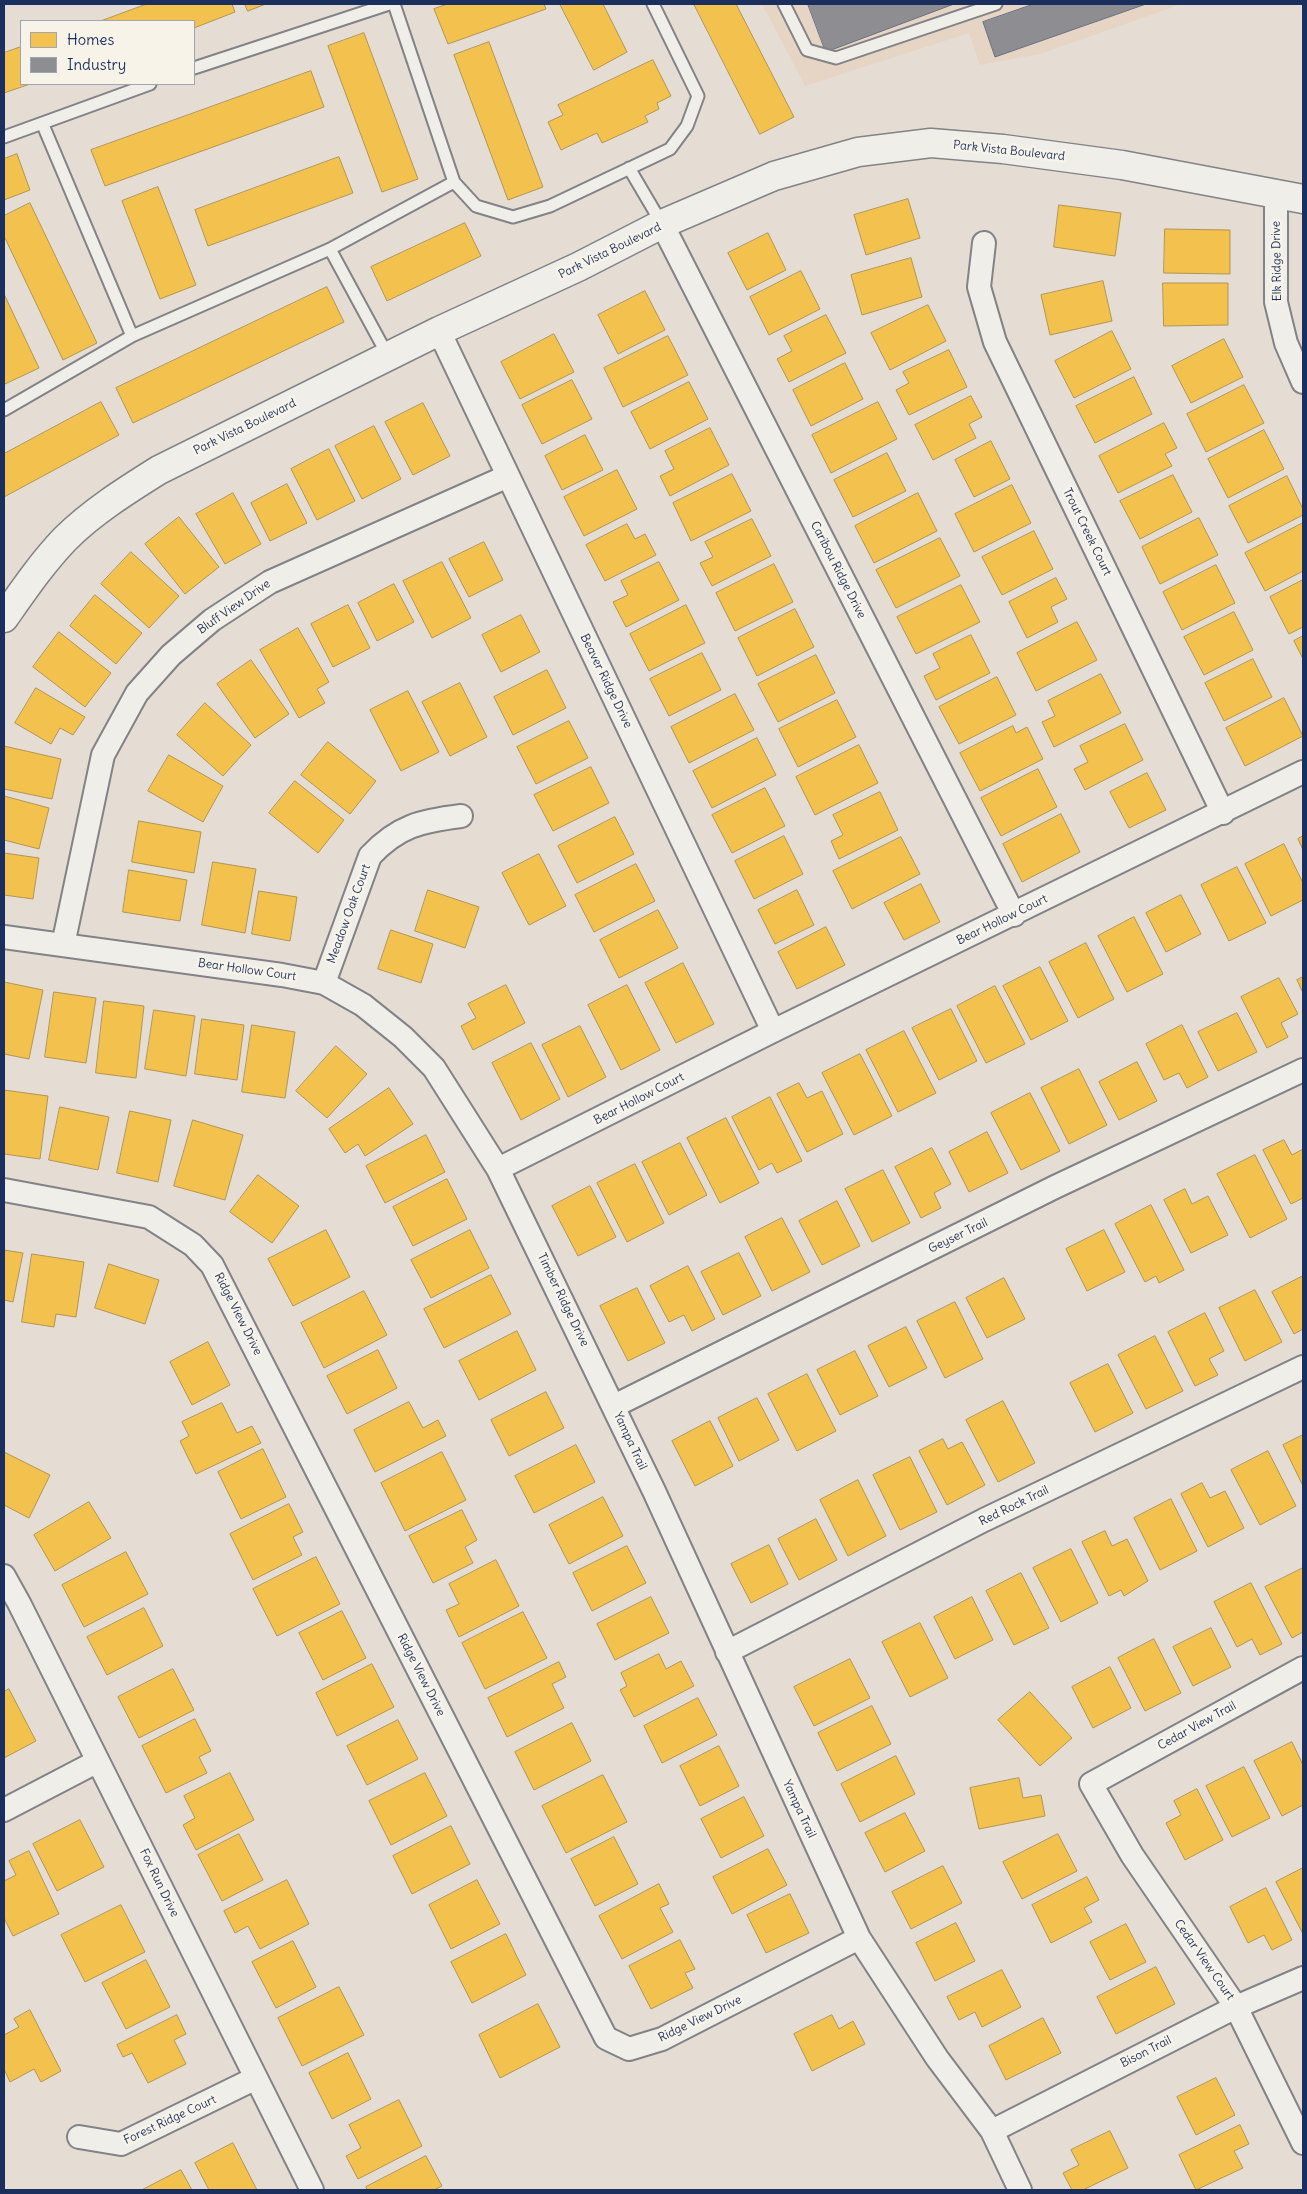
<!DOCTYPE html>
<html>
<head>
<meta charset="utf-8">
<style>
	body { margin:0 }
	#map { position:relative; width:1307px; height:2194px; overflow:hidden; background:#e5ddd3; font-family:Delius,sans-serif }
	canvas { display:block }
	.frame { position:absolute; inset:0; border:5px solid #1b2f5e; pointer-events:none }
	.legend { position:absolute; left:20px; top:20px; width:175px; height:65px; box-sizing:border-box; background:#f7f3e8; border:1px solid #9fa5b1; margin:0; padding:6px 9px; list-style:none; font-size:15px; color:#1b2f5e }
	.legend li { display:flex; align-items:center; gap:10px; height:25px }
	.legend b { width:25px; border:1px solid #9fa5b1 }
</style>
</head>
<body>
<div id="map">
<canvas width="1307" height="2194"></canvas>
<div class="frame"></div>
<ul class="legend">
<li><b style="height:14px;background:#f2c14e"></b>Homes</li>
<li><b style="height:14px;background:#8d8d92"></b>Industry</li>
</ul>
</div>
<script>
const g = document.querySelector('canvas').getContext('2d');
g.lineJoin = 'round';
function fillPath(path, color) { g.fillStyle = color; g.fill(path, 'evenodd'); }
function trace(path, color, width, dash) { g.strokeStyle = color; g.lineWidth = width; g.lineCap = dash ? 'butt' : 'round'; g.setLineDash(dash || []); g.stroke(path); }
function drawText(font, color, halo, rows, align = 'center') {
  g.font = font + ' Delius,sans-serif'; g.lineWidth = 5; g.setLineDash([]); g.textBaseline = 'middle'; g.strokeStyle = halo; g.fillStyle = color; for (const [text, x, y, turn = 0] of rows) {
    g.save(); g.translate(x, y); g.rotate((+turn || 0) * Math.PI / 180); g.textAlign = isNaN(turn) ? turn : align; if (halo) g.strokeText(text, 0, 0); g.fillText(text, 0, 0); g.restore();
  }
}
fillPath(new Path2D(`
	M762,4h420l-142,50 -60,11 -11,-32 -164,53z`), '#e6d5c4');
const homes = new Path2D(`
	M147,4h85l3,8 -41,16v-7h-93z
	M245,4h21l-18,7z
	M448,4h96l2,5 -98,35 -14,-35z
	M560,4h43l24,48 -33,18z
	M694,4h42l58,113 -34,17z
	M364,33l54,146 -36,13 -54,-146z
	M489,42l54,145 -35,13 -54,-145z
	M21,47v37h9l-26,9v-40z
	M653,60l18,36 -14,7 2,6 -14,7 3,6 -46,21 -5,-10 -36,17 -13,-28 15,-7 -5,-10z
	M311,71l13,36 -219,79 -14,-36z
	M17,154l13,36 -26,10v-41z
	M339,157l14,36 -145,53 -13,-36z
	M158,187l38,98 -36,14 -38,-98z
	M908,199l12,39 -54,17 -12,-40z
	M30,203l67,140 -34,17 -59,-124v-20z
	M1059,205l62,8 -6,43 -61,-9z
	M465,223l16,33 -94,45 -16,-34z
	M1165,229l65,1v44l-66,-1z
	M768,233l18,37 -39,20 -19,-37z
	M911,258l11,39 -60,18 -11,-40z
	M801,271l19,38 -51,26 -19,-38z
	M1103,281l9,40 -62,14 -9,-40z
	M1163,283h65v42l-64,1z
	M327,287l17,35 -211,101 -17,-35z
	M645,291l20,39 -47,24 -20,-39z
	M4,294l35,74 -34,16 -1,-2z
	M928,305l18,36 -56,29 -19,-37z
	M826,315l20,38 -57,29 -12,-23 15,-8 -8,-15z
	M1112,331l19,38 -57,29 -19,-37z
	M554,334l20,38 -54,27 -19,-37z
	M668,336l20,39 -65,32 -19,-39z
	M1224,339l19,38 -52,26 -19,-37z
	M949,350l18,37 -58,28 -13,-25 13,-7 -6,-11z
	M845,363l18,36 -52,27 -18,-36z
	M1134,377l18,37 -57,29 -19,-37z
	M572,380l20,39 -50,25 -20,-39z
	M689,382l19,37 -58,30 -19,-37z
	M1244,385l20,38 -58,29 -19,-38z
	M971,396l11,21 -13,7 7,14 -43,22 -18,-35z
	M101,402l18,33 -115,62v-43z
	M878,402l19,37 -66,34 -19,-38z
	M423,403l27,53 -37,19 -28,-53z
	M1164,423l13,25 -12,6 7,12 -54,27 -19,-37z
	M374,426l27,53 -39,20 -27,-53z
	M710,428l19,37 -59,31 -10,-20 14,-7 -9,-18z
	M1264,430l20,39 -56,29 -20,-39z
	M585,435l18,35 -41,20 -17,-34z
	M991,441l19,38 -36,18 -19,-37z
	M329,449l26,52 -38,19 -26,-51z
	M887,453l19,38 -53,26 -19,-37z
	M617,470l20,39 -53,27 -20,-39z
	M732,474l19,37 -60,30 -18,-38z
	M1173,475l19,37 -52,27 -20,-38z
	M1287,476l16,33v6l-55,28 -19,-37z
	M287,484l20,39 -37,18 -19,-38z
	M1012,485l19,38 -57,29 -19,-38z
	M233,493l28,51 -36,20 -29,-50z
	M918,493l19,38 -63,32 -19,-37z
	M179,517l40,50 -34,27 -40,-50z
	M1199,518l19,37 -58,29 -18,-37z
	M752,519l19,37 -59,30 -12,-23 13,-6 -8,-15z
	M1303,523v48l-38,20 -20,-38z
	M627,524l8,15 10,-5 11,21 -51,26 -19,-36z
	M1034,531l19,38 -51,26 -20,-38z
	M940,538l20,38 -64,32 -20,-38z
	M484,542l19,38 -34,17 -20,-38z
	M131,552l48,44 -30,32 -48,-44z
	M442,562l29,56 -39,20 -29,-57z
	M659,562l20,38 -53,27 -13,-25 15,-7 -7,-14z
	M774,564l19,38 -58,29 -19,-38z
	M1216,565l19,38 -53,27 -19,-38z
	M1056,578l11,21 -16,8 7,15 -31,16 -18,-36z
	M1303,580v47l-14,7 -19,-37z
	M394,584l20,38 -37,19 -19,-38z
	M961,585l19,37 -64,32 -19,-37z
	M95,595l47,38 -26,31 -46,-38z
	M348,605l22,43 -37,19 -22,-43z
	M686,605l19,38 -56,28 -19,-37z
	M795,609l19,38 -57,29 -19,-38z
	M1234,612l19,38 -49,25 -20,-38z
	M521,615l19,37 -39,20 -19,-37z
	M1077,622l20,38 -61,31 -19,-38z
	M298,628l31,54 -12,7 8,14 -26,15 -39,-68z
	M59,632l52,41 -26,34 -52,-40z
	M971,635l19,38 -54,27 -12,-24 16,-8 -7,-14z
	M1303,636v23l-9,-18z
	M702,653l19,37 -52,26 -19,-37z
	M816,655l19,38 -57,29 -20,-38z
	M1253,659l19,38 -48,24 -19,-38z
	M251,660l38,54 -34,24 -38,-54z
	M547,670l19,38 -53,27 -19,-38z
	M1101,674l20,39 -67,34 -12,-25 13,-6 -7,-15z
	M997,677l19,38 -57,29 -20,-37z
	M460,683l27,54 -37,19 -28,-54z
	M36,688l49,29 -12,18 -13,-7 -9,16 -36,-21z
	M408,691l31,61 -38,19 -31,-61z
	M735,694l19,36 -65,33 -18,-36z
	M1284,698l19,38 -58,30 -19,-38z
	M837,700l19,37 -58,30 -19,-38z
	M205,703l46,42 -28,31 -46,-41z
	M569,721l19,37 -52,26 -19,-37z
	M1125,724l18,36 -58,30 -11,-21 14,-7 -8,-16z
	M1013,726l3,7 11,-6 16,32 -63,32 -20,-38z
	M757,738l19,37 -64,33 -19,-37z
	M328,742l48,39 -26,33 -49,-39z
	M859,745l19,38 -63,32 -19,-38z
	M4,746l57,13 -9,40 -48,-10z
	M169,755l54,31 -20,36 -55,-31z
	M591,767l18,36 -56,28 -19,-36z
	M1038,769l19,38 -56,29 -20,-38z
	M1147,773l19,37 -37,18 -19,-36z
	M295,781l49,39 -26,33 -49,-40z
	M765,788l20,38 -53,27 -20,-38z
	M880,792l18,38 -59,29 -8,-18 12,-6 -10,-20z
	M4,796l45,12 -10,41 -35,-9z
	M1061,814l19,38 -58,30 -19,-38z
	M615,817l19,37 -57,29 -19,-37z
	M139,821l62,11 -7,41 -62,-11z
	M784,836l19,38 -49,25 -19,-38z
	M1303,836v14l-5,-11z
	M901,837l19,37 -68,35 -19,-38z
	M1284,844l19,39v17l-32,16 -26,-52z
	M4,853l35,5 -6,41 -29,-4z
	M539,854l27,52 -37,19 -27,-52z
	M213,862l43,7 -11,64 -43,-8z
	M636,864l19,37 -61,31 -19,-37z
	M1237,867l29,56 -37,18 -28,-56z
	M129,870l58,10 -7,41 -57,-9z
	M921,884l19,38 -36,18 -20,-37z
	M428,890l51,17 -14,41 -50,-17z
	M797,890l17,35 -39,19 -17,-34z
	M259,891l38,6 -7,44 -38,-7z
	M1181,895l20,39 -35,18 -20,-39z
	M658,910l20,38 -59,30 -19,-38z
	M1134,917l29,57 -36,18 -29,-56z
	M826,927l19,38 -48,24 -19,-37z
	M391,930l42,14 -12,39 -43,-14z
	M1086,943l28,56 -36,19 -29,-56z
	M683,963l31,61 -38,19 -31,-60z
	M1040,967l28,54 -37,19 -28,-54z
	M1303,977v16l-6,-13z
	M1279,978l19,36 -17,9 7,14 -21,11 -26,-51z
	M4,982l39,8 -14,69 -25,-5z
	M506,985l19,38 -52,27 -12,-24 15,-8 -8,-14z
	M627,985l33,65 -39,20 -33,-65z
	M995,986l30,58 -39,19 -29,-57z
	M54,992l42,6 -10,65 -41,-6z
	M104,1001l40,5 -8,72 -40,-5z
	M951,1009l26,52 -38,19 -27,-52z
	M154,1010l41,6 -9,60 -41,-7z
	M1237,1013l20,39 -39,19 -20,-39z
	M202,1019l42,6 -7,55 -42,-6z
	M252,1025l43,7 -10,66 -43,-6z
	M1182,1025l26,52 -21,11 -8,-15 -15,7 -18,-36z
	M580,1026l26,51 -38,20 -26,-52z
	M904,1031l32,62 -38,19 -32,-62z
	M531,1043l29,56 -39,21 -29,-57z
	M336,1046l31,28 -40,44 -31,-27z
	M860,1054l32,62 -38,19 -32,-62z
	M1137,1062l20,39 -38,19 -20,-38z
	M1079,1069l28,56 -38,19 -28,-56z
	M799,1083l8,15 15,-7 21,43 -36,18 -30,-58z
	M389,1088l24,36 -48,32 -7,-12 -13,9 -16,-24z
	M4,1090l44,6 -8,63 -36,-5z
	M1030,1093l30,58 -39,19 -30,-57z
	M770,1097l32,64 -25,12 -5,-10 -13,7 -27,-53z
	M60,1107l49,10 -11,53 -49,-10z
	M130,1111l41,9 -13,62 -41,-9z
	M726,1118l33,65 -39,20 -33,-65z
	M193,1120l50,15 -18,65 -51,-14z
	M987,1132l21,41 -39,19 -20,-40z
	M426,1135l19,37 -60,31 -19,-37z
	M1284,1140l8,15 11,-6v49l-12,6 -28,-54z
	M680,1143l27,52 -38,20 -27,-53z
	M932,1148l19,36 -17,9 7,15 -20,10 -26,-51z
	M1255,1155l32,64 -37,19 -33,-64z
	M635,1164l29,59 -37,19 -30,-59z
	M883,1170l27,53 -38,19 -27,-53z
	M258,1175l41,31 -27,37 -42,-31z
	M447,1179l20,40 -54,27 -20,-39z
	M590,1186l26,51 -38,19 -26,-50z
	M1185,1189l7,15 16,-8 20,39 -37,18 -27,-53z
	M837,1201l23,45 -38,19 -23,-44z
	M1151,1205l33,65 -25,13 -3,-7 -11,6 -30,-58z
	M782,1218l28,54 -38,19 -27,-54z
	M326,1230l24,47 -57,29 -25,-47z
	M470,1230l19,38 -58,30 -20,-38z
	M1104,1230l21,42 -38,19 -21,-42z
	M4,1250l19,3 -10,49 -9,-2z
	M739,1253l22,43 -38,19 -22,-43z
	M32,1254l52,8 -8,55 -20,-3 -2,13 -32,-5z
	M109,1264l50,16 -14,44 -50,-16z
	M688,1266l27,53 -23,12 -8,-16 -15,7 -19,-36z
	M491,1275l20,39 -67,34 -20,-39z
	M1303,1276v53l-9,5 -22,-42z
	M1004,1278l21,41 -38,19 -21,-40z
	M637,1288l28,55 -37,18 -28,-55z
	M1255,1290l27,52 -37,19 -26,-53z
	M364,1291l23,44 -63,33 -23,-45z
	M955,1302l28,57 -38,19 -28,-57z
	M1205,1313l19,38 -15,8 9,16 -23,11 -27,-54z
	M906,1327l21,41 -38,19 -21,-41z
	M517,1331l19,39 -57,30 -20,-39z
	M1155,1336l28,55 -37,18 -28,-54z
	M208,1342l22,43 -38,20 -22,-43z
	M378,1350l19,38 -50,26 -20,-38z
	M855,1351l23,45 -38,19 -23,-45z
	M1108,1364l25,49 -38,19 -25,-49z
	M807,1374l29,57 -39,20 -29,-57z
	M546,1392l18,36 -55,28 -18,-36z
	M757,1398l22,42 -40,21 -21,-43z
	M1003,1401l32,62 -37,19 -32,-62z
	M409,1402l14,26 15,-8 8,16 -71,36 -21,-42z
	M222,1403l15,30 15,-7 9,17 -65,31 -16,-33 9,-5 -7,-14z
	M710,1421l23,45 -38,20 -23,-45z
	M1303,1435v51l-20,-41z
	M943,1439l5,10 14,-7 23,43 -38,20 -28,-54z
	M576,1445l19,37 -61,31 -19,-37z
	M263,1449l23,48 -45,22 -23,-47z
	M1268,1451l28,55 -36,19 -29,-55z
	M4,1452l46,23 -21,43 -25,-13z
	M442,1452l24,48 -61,31 -24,-48z
	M910,1457l27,55 -37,18 -27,-55z
	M858,1480l28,56 -38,20 -28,-56z
	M1202,1483l8,15 15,-7 19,37 -36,19 -27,-53z
	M603,1497l20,39 -54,28 -20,-39z
	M1171,1499l26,52 -37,19 -26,-52z
	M89,1502l22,36 -56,33 -21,-36z
	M289,1504l14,28 -10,5 9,18 -49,25 -23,-46z
	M462,1510l15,30 -12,7 8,16 -40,20 -24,-47z
	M816,1519l21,41 -38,20 -21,-41z
	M1105,1531l7,15 15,-7 21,42 -24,15 -3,-6 -12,6 -27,-54z
	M769,1545l19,39 -37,19 -20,-39z
	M627,1546l19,37 -54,28 -19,-38z
	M1071,1549l27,54 -37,19 -28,-54z
	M126,1552l22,42 -64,33 -22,-42z
	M316,1557l24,47 -63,32 -24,-47z
	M496,1560l23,46 -60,31 -13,-27 13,-6 -10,-20z
	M1303,1568v64l-11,6 -27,-51z
	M1021,1573l28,55 -35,17 -28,-54z
	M1251,1583l31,61 -22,11 -8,-16 -15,8 -23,-45z
	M651,1597l18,36 -54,27 -18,-36z
	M972,1597l21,43 -38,19 -21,-42z
	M144,1608l19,38 -56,29 -20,-38z
	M342,1611l24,47 -43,22 -24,-47z
	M523,1612l24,46 -62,31 -23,-46z
	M920,1623l28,55 -38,19 -28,-55z
	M1211,1628l20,39 -38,19 -20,-39z
	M1154,1639l27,54 -36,18 -27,-53z
	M659,1654l7,15 15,-8 13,25 -60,31 -14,-27 7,-4 -6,-13z
	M850,1659l20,39 -56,28 -20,-39z
	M559,1662l7,15 -14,7 12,24 -57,29 -19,-39z
	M372,1664l22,43 -57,29 -21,-43z
	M1110,1667l21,41 -38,20 -21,-41z
	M173,1669l21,41 -55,28 -21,-41z
	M9,1689l27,52 -32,17v-66z
	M1030,1692l42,46 -32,28 -42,-46z
	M698,1698l19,37 -55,28 -18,-37z
	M872,1706l19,38 -54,27 -19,-38z
	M195,1719l16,32 -12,6 8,16 -41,20 -24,-47z
	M398,1720l20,39 -51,26 -20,-39z
	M572,1723l19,38 -57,29 -19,-38z
	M1292,1742l11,23v40l-21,11 -28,-55z
	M719,1746l20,40 -39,20 -20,-40z
	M896,1756l19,38 -55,28 -19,-38z
	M1244,1767l26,51 -38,19 -26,-51z
	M230,1773l24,47 -58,30 -13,-25 12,-7 -11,-22z
	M425,1773l22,43 -56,29 -22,-44z
	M603,1775l24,47 -61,31 -24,-47z
	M1019,1778l4,20 18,-3 4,21 -66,13 -9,-41z
	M1197,1789l26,51 -38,20 -19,-37 15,-8 -7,-14z
	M744,1797l20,39 -43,22 -20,-39z
	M905,1813l20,38 -40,21 -20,-39z
	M80,1820l24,47 -47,24 -24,-47z
	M451,1826l19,38 -58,30 -19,-38z
	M239,1834l24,46 -41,21 -24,-46z
	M1058,1834l19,37 -55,28 -19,-37z
	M614,1837l24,47 -43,22 -24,-47z
	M768,1849l19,36 -55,29 -19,-37z
	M29,1851l30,63 -46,22 -9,-18v-37l12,-6 -7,-14z
	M943,1866l19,37 -51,26 -19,-37z
	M1303,1868v66l-27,-52z
	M1087,1877l12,23 -15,8 8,14 -41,21 -19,-38z
	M287,1880l22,44 -49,25 -12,-23 -13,7 -11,-22z
	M477,1880l23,44 -49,25 -22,-44z
	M659,1884l10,20 -9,4 13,24 -51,27 -23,-43z
	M1266,1888l26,52 -20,10 -8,-15 -16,8 -18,-36z
	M790,1894l19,39 -43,20 -19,-38z
	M121,1905l24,47 -60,30 -24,-47z
	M956,1923l19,38 -40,20 -19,-38z
	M1126,1924l20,38 -36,18 -20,-38z
	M506,1934l20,41 -54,28 -21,-41z
	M680,1940l15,29 -10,4 8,15 -42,21 -22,-43z
	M293,1941l23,46 -40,21 -24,-46z
	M146,1960l24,47 -44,22 -24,-46z
	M1156,1967l19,37 -59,30 -19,-37z
	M1002,1970l19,37 -39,20 -7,-15 -16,8 -12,-23z
	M339,1987l25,48 -62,31 -24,-48z
	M538,2004l22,43 -60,31 -21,-43z
	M30,2010l31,61 -20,11 -7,-13 -24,13 -6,-13v-34l15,-8 -5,-8z
	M177,2015l9,19 -12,6 12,24 -38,19 -16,-30 -9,4 -6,-12z
	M832,2015l7,14 14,-8 12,23 -53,27 -18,-37z
	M1043,2018l18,35 -55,27 -17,-34z
	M348,2053l23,46 -39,20 -23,-46z
	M1216,2078l19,37 -39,20 -19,-38z
	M399,2100l23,46 -64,33 -12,-23 15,-8 -12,-23z
	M1240,2125l9,19 -15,7 9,17 -47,22 -17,-35z
	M1110,2131l18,37 -45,22h-11l-9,-17 16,-8 -8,-15z
	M233,2143l24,47h-48l-14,-27z
	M426,2156l16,30 -8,4h-67l-1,-3z
	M181,2170l11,20h-50z`);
fillPath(homes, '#f2c14e');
trace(homes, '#b29553', 1);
const industry = new Path2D(`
	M808,4h146l-128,48z
	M1034,4h112l-151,53 -12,-35z`);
fillPath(industry, '#8d8d92');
trace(industry, '#6b7182', 1);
const lane = new Path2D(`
	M394,4l60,178
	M784,4l23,46 29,8 160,-54
	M194,68l195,-64
	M43,125l89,211
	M4,137l146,-53
	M629,168l33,56
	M330,249l58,107
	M4,410l128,-74 198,-87 124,-67 22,24 37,11 37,-11 120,-57 17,-23 11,-30 -45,-92`);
const street = new Path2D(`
	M1276,196v106l10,41 17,39
	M662,224l352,691
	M984,243l-5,44 16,55 228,471
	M439,331l334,700
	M4,937l278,38 42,8 39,22 40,32 31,31 64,101 156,322 205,447 78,120 55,73 28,59
	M63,945l40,-190 34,-62 34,-38 41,-35 58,-38 238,-106
	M324,983l46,-127c28,-30 51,-35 91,-40
	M498,1169l275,-138 530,-259
	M4,1190l145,27 44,28 19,20 394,773 23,11 33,-10 197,-101
	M614,1406l441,-219 248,-117
	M4,1576l15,27 293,587
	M727,1652l257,-132 319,-153
	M1303,1668l-212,116 41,71 104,152 67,136
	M4,1810l94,-49
	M992,2131l244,-124 67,-29
	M79,2137l42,7 135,-66`);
const secondary = new Path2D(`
	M4,618c19,-27 38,-55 61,-79 27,-27 62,-49 94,-69l280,-139 139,-64 84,-43 112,-48 84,-24 73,-9 72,6 119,16 181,34`);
trace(lane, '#828287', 15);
trace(street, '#828287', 26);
trace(secondary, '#828287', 31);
trace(lane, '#f0eee9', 11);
trace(street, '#f0eee9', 22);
trace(secondary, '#f0eee9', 28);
drawText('12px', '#1b2f5e', '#f7f3e8', [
	["Park Vista Boulevard",1009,151,6],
	["Park Vista Boulevard",610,251,-26],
	["Elk Ridge Drive",1277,261,-91],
	["Park Vista Boulevard",245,427,-26],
	["Trout Creek Court",1087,532,64],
	["Caribou Ridge Drive",838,570,63],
	["Bluff View Drive",234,607,-35],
	["Beaver Ridge Drive",606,681,64],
	["Meadow Oak Court",349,914,-70],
	["Bear Hollow Court",1002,920,-26],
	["Bear Hollow Court",247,970,8],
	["Bear Hollow Court",639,1099,-27],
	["Geyser Trail",958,1236,-26],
	["Timber Ridge Drive",563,1300,64],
	["Ridge View Drive",238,1314,63],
	["Yampa Trail",630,1441,65],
	["Red Rock Trail",1014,1506,-26],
	["Ridge View Drive",421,1675,63],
	["Cedar View Trail",1197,1726,-29],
	["Yampa Trail",799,1809,65],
	["Fox Run Drive",159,1883,64],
	["Cedar View Court",1204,1960,55],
	["Ridge View Drive",700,2019,-26],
	["Bison Trail",1146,2052,-27],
	["Forest Ridge Court",170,2120,-25]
]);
</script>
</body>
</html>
